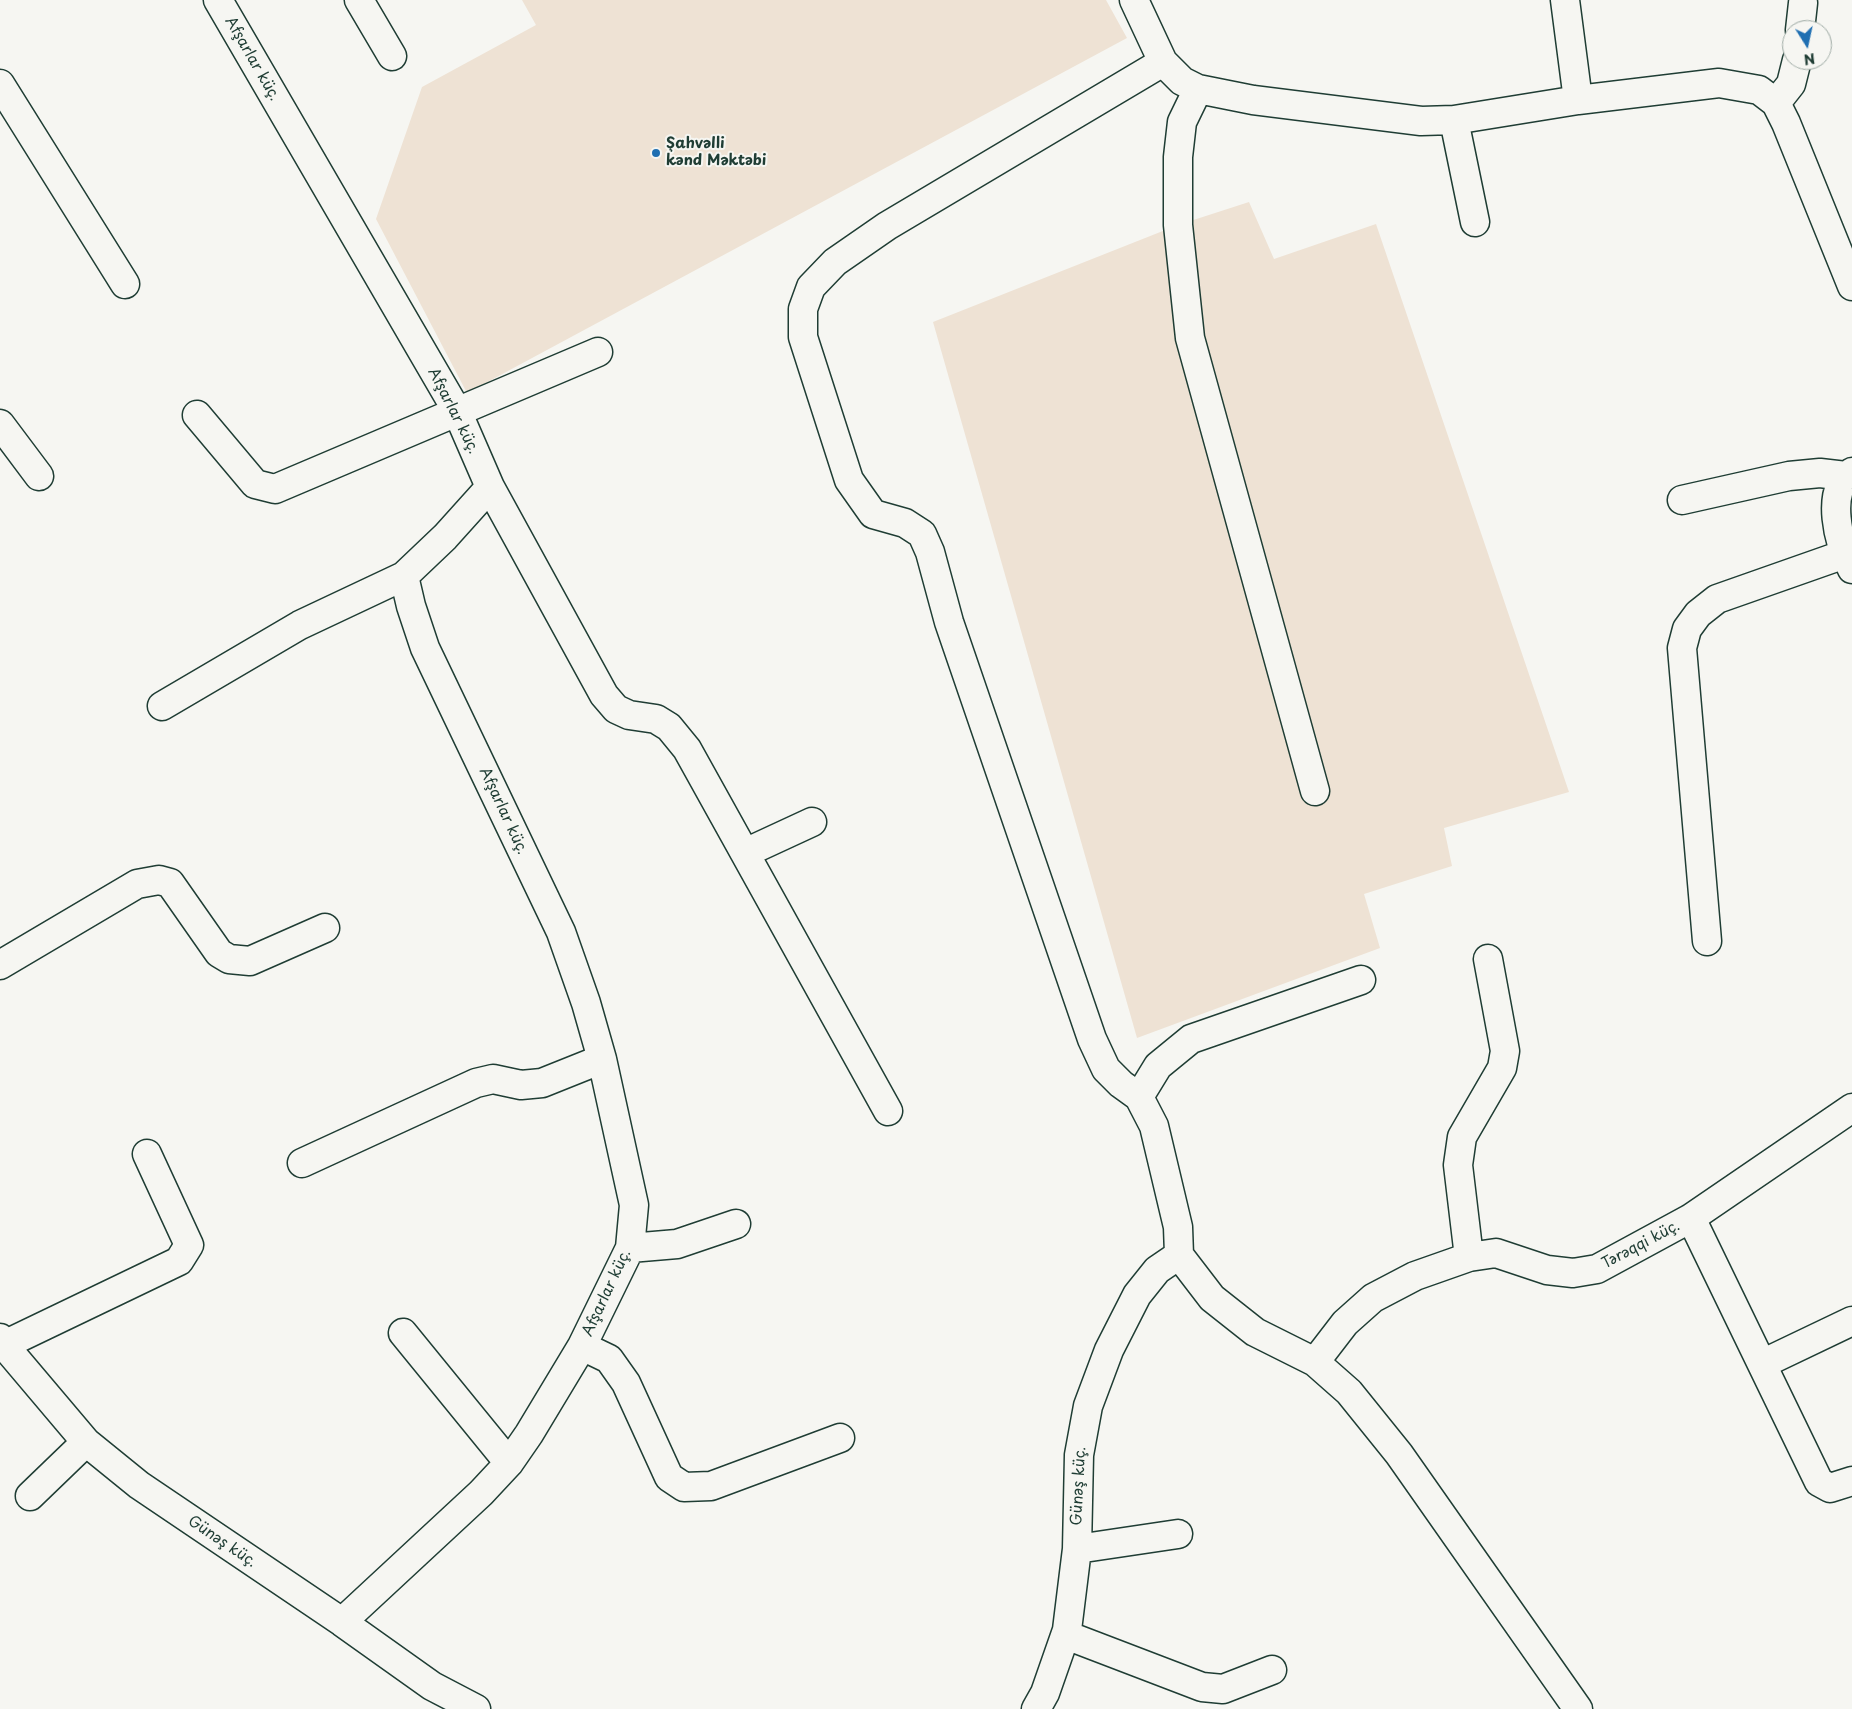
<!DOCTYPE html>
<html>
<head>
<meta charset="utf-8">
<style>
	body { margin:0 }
	#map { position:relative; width:1852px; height:1709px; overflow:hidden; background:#f6f6f2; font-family:"Playpen Sans",sans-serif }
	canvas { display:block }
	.north { position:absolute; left:1782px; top:20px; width:50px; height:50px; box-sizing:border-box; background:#f6f6f2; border:1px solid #a0aca6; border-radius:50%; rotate:170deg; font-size:14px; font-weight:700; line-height:20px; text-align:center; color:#1f3d34 }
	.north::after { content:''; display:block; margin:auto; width:18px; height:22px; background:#1f6fb2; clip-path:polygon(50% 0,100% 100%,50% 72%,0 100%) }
</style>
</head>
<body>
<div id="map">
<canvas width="1852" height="1709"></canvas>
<div class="north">N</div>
</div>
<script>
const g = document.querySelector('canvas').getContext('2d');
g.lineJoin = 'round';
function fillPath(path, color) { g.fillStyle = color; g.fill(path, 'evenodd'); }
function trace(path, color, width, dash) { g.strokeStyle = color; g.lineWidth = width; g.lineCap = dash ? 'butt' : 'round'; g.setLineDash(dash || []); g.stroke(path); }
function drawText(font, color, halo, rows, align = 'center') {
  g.font = font + ' "Playpen Sans",sans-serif'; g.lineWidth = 4; g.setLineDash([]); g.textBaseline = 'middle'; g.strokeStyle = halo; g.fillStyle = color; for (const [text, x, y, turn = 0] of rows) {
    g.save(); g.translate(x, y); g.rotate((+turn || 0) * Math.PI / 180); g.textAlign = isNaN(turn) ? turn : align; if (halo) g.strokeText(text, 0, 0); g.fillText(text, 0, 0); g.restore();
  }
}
fillPath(new Path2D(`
	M522,0h584l21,38 -660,355 -91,-174 46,-132 114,-62z
	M1249,202l25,57 102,-35 193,568 -125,36 8,38 -88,28 16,54 -243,90 -204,-716 245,-97z`), '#eee2d4');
const minor = new Path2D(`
	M218,0l239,411 33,76 -45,50 -41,39 7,30 14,42 136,284 25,71 16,56 32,146 -4,43 -48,98 -53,88 -20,29 -28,30 -139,129
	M359,0l33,56
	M1134,0l29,62 19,19 16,8 55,11 168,21 33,-1 124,-20 141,-17 40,7 17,13 10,20 66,163
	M1565,0l13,100
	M1800,30l3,-27
	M1163,62l-276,164 -52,36 -24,25 -8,22v28l46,143 24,34 32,9 17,11 8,18 19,70 143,417 14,30 15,15 18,13 15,29 24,101 1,28 33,43 43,34 60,30 34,30 50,62 179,255
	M0,84l125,200
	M1198,89l-16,33 -4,35v68l12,113 125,453
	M1776,103l15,-19 6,-24
	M1454,120l21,102
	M197,415l58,69 20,5 323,-137
	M0,424l39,52
	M1852,472c-28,19 -13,72 0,97
	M490,487l114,208 12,14 13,6 27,4 13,8 18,22 201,362
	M1682,500l107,-24 31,-3 26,3
	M162,706l138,-81 104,-49
	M745,853l67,-31
	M1707,941l-25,-293 5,-19 11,-15 19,-15 128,-45
	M0,965l137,-81 22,-4 11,3 49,70 10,6 21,2 75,-33
	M1139,1097l19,-31 33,-27 170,-59
	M302,1163l174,-80 17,-4 28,6 21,-2 60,-24
	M1691,1218l128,264 11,6 22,-7
	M630,1248l47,-4 59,-20
	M1469,1257l-11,-92 4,-28 40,-69 3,-17 -17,-92
	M403,1333l106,130
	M0,1338l4,7 82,97 53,43 203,137 90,64 44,23
	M4,1345l175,-84 10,-16 -42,-91
	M582,1346l27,13 17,24 43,94 15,10 27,-1 129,-48
	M1315,1362l30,-39 28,-25 42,-22 54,-19 27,-4 51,17 26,3 24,-4 94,-51 161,-110
	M1762,1364l90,-43
	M30,1496l56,-54
	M1077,1549l101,-15
	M1066,1635l136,52 21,2 49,-19
	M1036,1709l9,-16 22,-63 10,-81 2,-94 9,-49 21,-56 28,-55 20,-25 22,-15`);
trace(minor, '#1f3d34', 31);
trace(minor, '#f6f6f2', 28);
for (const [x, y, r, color] of [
	[656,153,5,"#1f6fb2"]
]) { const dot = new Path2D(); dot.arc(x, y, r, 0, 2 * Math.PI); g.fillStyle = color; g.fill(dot); trace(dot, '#f6f6f2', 2); }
drawText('15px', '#1f3d34', '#f6f6f2', [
	["Afşarlar küç.",252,59,60],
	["Afşarlar küç.",453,411,63],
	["Afşarlar küç.",503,811,65],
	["Tərəqqi küç.",1641,1245,-28],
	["Afşarlar küç.",607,1293,-65],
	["Günəş küç.",1079,1486,-87],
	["Günəş küç.",222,1542,34]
]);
drawText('bold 15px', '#1f3d34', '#f6f6f2', [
	["Şahvəlli",666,144],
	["kənd Məktəbi",666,161]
], 'left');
</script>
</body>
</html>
